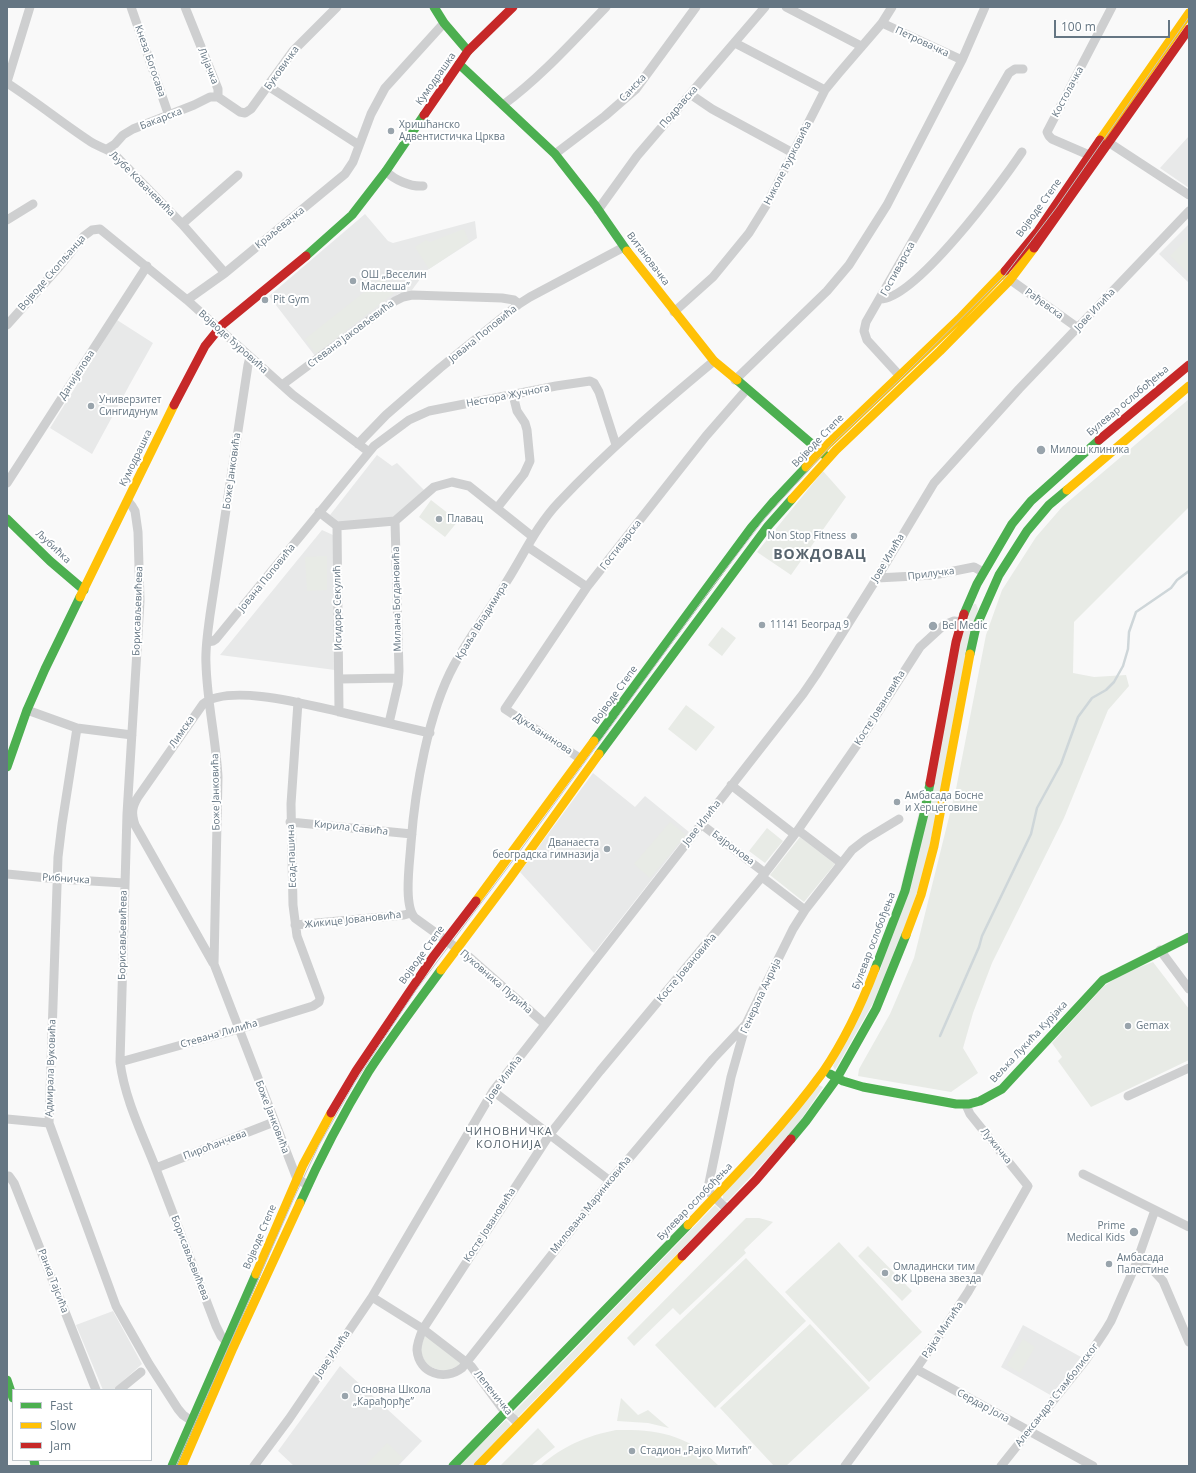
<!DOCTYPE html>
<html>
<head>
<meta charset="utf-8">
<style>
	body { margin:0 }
	#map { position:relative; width:1196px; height:1473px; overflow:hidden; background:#f9f9f9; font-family:"Open Sans",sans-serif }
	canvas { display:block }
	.frame { position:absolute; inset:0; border:8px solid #657683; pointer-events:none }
	.legend { position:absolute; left:12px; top:1389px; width:140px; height:72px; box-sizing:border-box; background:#fff; border:1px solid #c1c8cd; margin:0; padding:5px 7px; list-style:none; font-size:12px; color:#657683 }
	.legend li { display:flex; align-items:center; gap:8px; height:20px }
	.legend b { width:20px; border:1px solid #c1c8cd }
	.scale { position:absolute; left:1054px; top:20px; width:116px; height:18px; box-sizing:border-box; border:2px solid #657683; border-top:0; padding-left:5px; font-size:12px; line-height:14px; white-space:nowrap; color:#657683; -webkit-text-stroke:3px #fff; paint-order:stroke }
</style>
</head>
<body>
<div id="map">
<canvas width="1196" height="1473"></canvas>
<div class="frame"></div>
<ul class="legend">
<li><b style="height:5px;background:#4caf50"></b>Fast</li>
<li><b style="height:5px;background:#ffc107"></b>Slow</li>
<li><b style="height:5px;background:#c62828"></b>Jam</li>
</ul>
<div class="scale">100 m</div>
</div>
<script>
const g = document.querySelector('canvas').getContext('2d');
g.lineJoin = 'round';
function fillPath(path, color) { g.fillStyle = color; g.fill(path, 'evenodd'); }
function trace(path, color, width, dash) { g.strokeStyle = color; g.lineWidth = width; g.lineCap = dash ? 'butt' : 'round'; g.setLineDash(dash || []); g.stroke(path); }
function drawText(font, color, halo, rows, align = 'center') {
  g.font = font + ' "Open Sans",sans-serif'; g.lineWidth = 4; g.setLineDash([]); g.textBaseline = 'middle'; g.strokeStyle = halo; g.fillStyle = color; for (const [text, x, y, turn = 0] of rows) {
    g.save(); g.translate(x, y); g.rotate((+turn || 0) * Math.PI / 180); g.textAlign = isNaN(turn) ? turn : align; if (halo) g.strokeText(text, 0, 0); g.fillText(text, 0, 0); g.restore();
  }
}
fillPath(new Path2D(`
	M1189,136v52l-29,-20z
	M365,214l23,27 5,2 82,-22 2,17 -51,33 -14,19 -14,4 -83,62 -46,-60z
	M1189,224v59l-30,-29z
	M117,320l36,23 -23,41 -38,70 -42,-26z
	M377,455l15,11 5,-3 28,28 -30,27 -56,4 -9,-7z
	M322,530l11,5 2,135 -115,-15z
	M593,773l42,34 10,-11 44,36 -95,121 -74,-81z
	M113,1311l29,53 -29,26h-10l-27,-65z
	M1023,1325l58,32 -29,39 -51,-29z
	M340,1366l82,75 -24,25h-60l-1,-1 -2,1h-41l-16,-15z`), '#e8e9e9');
fillPath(new Path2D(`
	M464,229l5,13 -40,27 -14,-22 11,-7 4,2z
	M1189,237v37l-19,-18z
	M382,278l12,15 -78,61 -11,-15z
	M1189,399v108l-115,115 -1,51 21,4 32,-2 3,11 -21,24 -44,108 -72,145 -19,50 -10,35 15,25 -27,19 -93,-16 1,-7 31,-55 24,-56 42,-169 30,-154 16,-45 34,-53 26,-30z
	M823,471l23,26 -55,78 -34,-23z
	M431,500l27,21 -13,16 -26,-20z
	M327,556v34l-20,1 -2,-34z
	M974,604h2l2,5 -54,264 -39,109 -50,88 -2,-4 48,-98 85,-349z
	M722,627l14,11 -14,18 -14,-11z
	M686,705l29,22 -19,24 -28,-22z
	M670,822l16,13 -36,43 -16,-14z
	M767,828l16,13 -18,22 -16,-12z
	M800,837l35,27 -31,38 -34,-27z
	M1153,962l36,47v51l-98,47 -33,-46 4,-4 -10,-14 52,-57 20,-13z
	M819,1085l4,2 -29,43 -66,71h-3l-2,-2v-4z
	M715,1205l5,5 -201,206h-3l-2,-4z
	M746,1218h13l14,4 -29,28 2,3 -66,62 -7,-7 -39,38 -7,-8z
	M839,1242l83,90 -53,50 -84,-90z
	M868,1246l44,45 -10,10 -44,-45z
	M746,1258l60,63 -91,87 -60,-63z
	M810,1324l60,64 -84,78h-12l-54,-58z
	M425,1335l36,28 -3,3 -14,6 -18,-7 -6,-15z
	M1023,1339l12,8 -15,26 -13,-8z
	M621,1398l17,17 10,-5 21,18 -21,-5 -31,-2z
	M506,1420l4,4 1,3 -39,39h-15z
	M538,1428l17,19 -24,19h-31z
	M616,1430c42,-1 73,5 103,36h-179c23,-20 46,-30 76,-36z
	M387,1443l16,15 -7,8h-31z`), '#e8ebe6');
trace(new Path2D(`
	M940,1036l39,-89 3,-11 49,-102 6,-26 24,-44 17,-47 14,-19 14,-8 8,-8 9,-16 5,-17 1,-17 7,-20 35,-24 6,-8 12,-9`), '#ced6d9', 2.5);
trace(new Path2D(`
	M131,7l38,109
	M185,7l33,82v8
	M786,7l75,39
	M882,23l80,37
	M735,43l90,47
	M7,82l23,-75
	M7,83c28,18 54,39 81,57 8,6 17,8 25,13l69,71 43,49
	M268,86l91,59
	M690,94l22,15 81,44
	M218,97l22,15 5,1 6,-4 42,-58 44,-44
	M503,105c38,-28 70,-64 103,-98
	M1105,140l84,55
	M107,149l8,-5 8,-9 10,-6 61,-24 16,-8h8
	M555,154l50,-38 31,-27 60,-82
	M1089,155l-37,-16 -3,-3 -2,-4 65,-125
	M386,171c8,9 25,16 37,15
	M598,210l39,-54 128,-149
	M7,220l26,-16
	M182,224l56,-49
	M1005,276l73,52
	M880,299c35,1 122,-117 142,-147
	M187,300l38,-27 120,-99 8,-12 18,-48 14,-26 59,-65
	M674,312l39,-35 36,-44 18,-29 58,-114 14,-17 43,-50 10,-16
	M7,325l52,-58 25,-31 8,-6 8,-1 87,71 106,95 76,57
	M250,357l-2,8 -38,250c-2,16 -5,33 -4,49 1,38 10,75 12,113l-4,187 83,215 11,6
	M899,375l-32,-35 -3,-9 2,-9 143,-249 6,-4h8
	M735,380l92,-89 22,-26 38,-60 75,-145 23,-53
	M282,385l113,-84 8,-4 9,-2 90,3 12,2 5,4
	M358,444l28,-29 54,-47 79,-64 11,-7 94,-50
	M7,483l140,-217
	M128,501l4,5 3,5 3,21 2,69 -13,213 -7,248c5,38 22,71 36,107 20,52 40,105 60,157l5,10 8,9
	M497,508l27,-34 6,-13 -3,-31 -2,-7 -8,-12 -4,-16
	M319,512l18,14
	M337,526l58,-5 39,-34 18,-5 17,4 64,51
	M337,526l2,186
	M528,547l59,40
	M877,578l57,-3 40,-8 9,5
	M207,642l6,-1 3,-2 158,-193 35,-26 20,-9 127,-25 34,-5 4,2 5,9 17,53
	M339,679l59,-1
	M27,710l50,18 55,7
	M389,723l9,-39 1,-13 -4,-150
	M77,728l-15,96 -4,33 -9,266 67,183 33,58 29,45 5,6 9,6
	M581,759l-76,-50 82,-122 119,-151 41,-47
	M731,785l63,49
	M290,822l122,12
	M701,824l64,49
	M798,830l43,33
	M7,874l51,5 66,4
	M762,877l43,33
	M295,925l109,-10 7,-2
	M1160,950l29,39
	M213,963l-78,-138c-4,-12 -3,-18 3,-28l65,-93c26,-21 106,1 137,8 30,7 60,14 90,21
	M545,1024l-76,-67 -54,-39c-12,-12 -5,-58 -4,-75 4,-54 17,-130 43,-178 16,-29 36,-56 53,-84 17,-27 30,-56 52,-79 48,-51 101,-96 155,-141
	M746,1024l-33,35 -103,122 -148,187c-17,13 -43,6 -45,-18 0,-7 3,-14 6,-21l127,-195 50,-63 165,-198 33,-43 59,-85 63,-98 24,-22 10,-4 7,1
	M120,1062l119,-33 74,-23 6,-4 1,-4 -23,-62 -4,-31 -2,-101 7,-102
	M493,1091l117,90
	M1128,1096l61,-28
	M7,1119l42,4
	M156,1168l118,-46
	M1083,1174l106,53
	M7,1176h2l5,7 82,207
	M728,1210l-18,-17 -1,-10 22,-106 15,-53 47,-95 12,-19 47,-60 14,-11 33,-20
	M1136,1264l17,6 10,11 26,61
	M372,1297l51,32 48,37 31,42 17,16
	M916,1369l177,97
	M119,1390l22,-18
	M254,1466l35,-47 83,-122 121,-206 310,-397 13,-19 61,-97 57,-95 85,-94 170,-178
	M845,1466l71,-97 25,-36 27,-41 60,-106 -58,-72 -4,-9
	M1001,1466l84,-105 20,-30 6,-10 25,-57 19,-54`), '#cecfd0', 9);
trace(new Path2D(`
	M434,7l10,16 24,28
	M459,64l96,90 40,51 32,46
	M306,256l46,-41 34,-44 38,-56
	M737,380l90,77
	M7,519l43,42 34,29
	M964,614l13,-30 35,-60 19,-23 68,-61
	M970,654l6,-27 23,-52 28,-44 22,-26 18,-15
	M594,741l157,-213 23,-27 32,-34
	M599,754l169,-228 24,-27
	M7,767l20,-57 18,-41 35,-72
	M875,969l30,-78 20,-81 5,-27
	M830,1074l13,7 20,6 93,17h13l11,-3 22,-12 101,-109 86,-43
	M791,1139l15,-18 31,-43 39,-69 30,-74
	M300,1203c20,-45 43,-89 69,-132 23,-35 48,-68 72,-101
	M7,1380l6,18
	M34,1460l1,6
	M172,1466l84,-192
	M453,1466l235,-241`), '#4caf50', 9);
trace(new Path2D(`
	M1100,140l89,-127
	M627,251l87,110 23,19
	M806,467l23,-24 130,-124 46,-48
	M1067,490l122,-104
	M792,499l44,-49 104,-99 70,-71 24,-32
	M80,597l94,-192
	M476,901l118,-160
	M906,935l15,-40 13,-49 36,-192
	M441,970l69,-92 89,-124
	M688,1225c47,-49 95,-98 135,-153 21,-31 39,-69 52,-103
	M256,1274l47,-109 28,-52
	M182,1466l51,-118 67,-145
	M478,1466l204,-210`), '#ffc107', 9);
trace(new Path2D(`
	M424,115l44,-64 45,-44
	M1034,248l155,-219
	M1005,271l33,-40 62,-91
	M174,405l31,-59 17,-21 84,-69
	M1099,440l90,-75
	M930,783l26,-141 8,-28
	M331,1113l25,-42 77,-114 43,-56
	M682,1256l74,-76 35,-41`), '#c62828', 9);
trace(new Path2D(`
	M176,1466l118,-268 25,-53 36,-63 61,-92 101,-135 199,-273 49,-64 68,-75 67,-64 105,-104 51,-67 133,-191`), '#c3c5c6', 1);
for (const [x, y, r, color] of [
	[391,131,4,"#99a4ac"],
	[353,281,4,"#99a4ac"],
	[265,300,4,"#99a4ac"],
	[91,406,4,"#99a4ac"],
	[1041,450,5,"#99a4ac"],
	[439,519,4,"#99a4ac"],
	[854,536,4,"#99a4ac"],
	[762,625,4,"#99a4ac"],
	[933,626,5,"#99a4ac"],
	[897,802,4,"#99a4ac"],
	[607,849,4,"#99a4ac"],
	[1128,1026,4,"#99a4ac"],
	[1134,1232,5,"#99a4ac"],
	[1109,1264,4,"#99a4ac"],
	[885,1273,4,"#99a4ac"],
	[345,1396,4,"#99a4ac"],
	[632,1451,4,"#99a4ac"]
]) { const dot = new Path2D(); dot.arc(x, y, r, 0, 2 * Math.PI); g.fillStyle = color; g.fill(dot); trace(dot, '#fff', 1.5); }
drawText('10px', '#657683', '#fff', [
	["Петровачка",922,42,25],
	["Кнеза Богосава",150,61,71],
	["Лијачка",208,66,68],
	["Буковичка",282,68,-54],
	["Кумодрашка",436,79,-55],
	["Санска",633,88,-47],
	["Костолачка",1068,92,-62],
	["Подравска",679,107,-49],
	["Бакарска",161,119,-21],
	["Николе Ђурковића",788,163,-63],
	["Љубе Ковачевића",142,184,45],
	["Војводе Степе",1039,208,-54],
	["Краљевачка",280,228,-39],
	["Витановачка",648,259,53],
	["Гостиварска",898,269,-61],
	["Војводе Скопљанца",52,273,-49],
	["Рађевска",1044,304,36],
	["Јове Илића",1095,310,-47],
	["Стевана Јаковљевића",351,334,-37],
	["Јована Поповића",483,334,-39],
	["Војводе Ђуровића",233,342,42],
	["Данијелова",77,375,-57],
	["Нестора Жучнога",508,396,-11],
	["Булевар ослобођења",1128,401,-40],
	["Војводе Степе",818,441,-46],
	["Кумодрашка",136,458,-64],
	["Боже Јанковића",232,471,-82],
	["Гостиварска",621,545,-52],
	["Љубићка",53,547,43],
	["Јове Илића",888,558,-59],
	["Прилучка",931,574,-7],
	["Јована Поповића",267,578,-51],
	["Милана Богдановића",397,599,-91],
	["Исидоре Секулић",338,608,-91],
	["Борисављевићева",138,611,-88],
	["Краља Владимира",482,621,-58],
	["Војводе Степе",615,695,-54],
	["Косте Јовановића",880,708,-58],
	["Лимска",182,732,-55],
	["Дукљанинова",543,734,33],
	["Боже Јанковића",216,792,-91],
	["Јове Илића",702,823,-52],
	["Кирила Савића",351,828,6],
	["Бајронова",733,848,37],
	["Есад-пашина",292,856,-92],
	["Рибничка",66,879,4],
	["Жикице Јовановића",353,920,-6],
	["Борисављевићева",123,935,-89],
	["Булевар ослобођења",874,941,-69],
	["Војводе Степе",422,955,-54],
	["Косте Јовановића",687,968,-50],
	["Пуковника Пурића",496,982,41],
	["Генерала Анрија",761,996,-65],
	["Стевана Лилића",219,1034,-16],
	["Вељка Лукића Курјака",1029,1042,-47],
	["Адмирала Вуковића",51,1068,-88],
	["Јове Илића",504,1079,-54],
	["Боже Јанковића",272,1117,69],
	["Пироћанчева",215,1145,-21],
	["Лужичка",996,1146,51],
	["Булевар ослобођења",695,1202,-46],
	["Милована Маринковића",591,1205,-51],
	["Косте Јовановића",490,1225,-57],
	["Војводе Степе",260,1237,-67],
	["Борисављевићева",190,1258,69],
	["Ранка Тајсића",53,1281,69],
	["Рајка Митића",943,1330,-56],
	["Јове Илића",333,1354,-56],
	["Лепеничка",493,1393,51],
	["Александра Стамболиског",1057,1395,-52],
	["Сердар Јола",983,1406,29]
]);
drawText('10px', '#657683', '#fff', [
	["Хришћанско",399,125],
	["Адвентистичка Црква",399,137],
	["ОШ „Веселин",361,275],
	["Маслеша”",361,287],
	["Pit Gym",273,300],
	["Универзитет",99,400],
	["Сингидунум",99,412],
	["Милош клиника",1050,450],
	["Плавац",447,519],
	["Non Stop Fitness",846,536,"right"],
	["11141 Београд 9",770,625],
	["Bel Medic",942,626],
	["Амбасада Босне",905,796],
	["и Херцеговине",905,808],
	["Дванаеста",599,843,"right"],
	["београдска гимназија",599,855,"right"],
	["Gemax",1136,1026],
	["Prime",1125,1226,"right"],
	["Medical Kids",1125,1238,"right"],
	["Амбасада",1117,1258],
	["Палестине",1117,1270],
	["Омладински тим",893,1267],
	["ФК Црвена звезда",893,1279],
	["Основна Школа",353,1390],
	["„Карађорђе”",353,1402],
	["Стадион „Рајко Митић”",640,1451]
], 'left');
g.letterSpacing = '1px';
drawText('11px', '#57646e', '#fff', [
	["ЧИНОВНИЧКА",509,1132],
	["КОЛОНИЈА",509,1145]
]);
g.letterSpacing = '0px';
g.letterSpacing = '1px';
drawText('bold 14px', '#57646e', '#fff', [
	["ВОЖДОВАЦ",820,555]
]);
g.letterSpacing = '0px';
</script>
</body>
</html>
